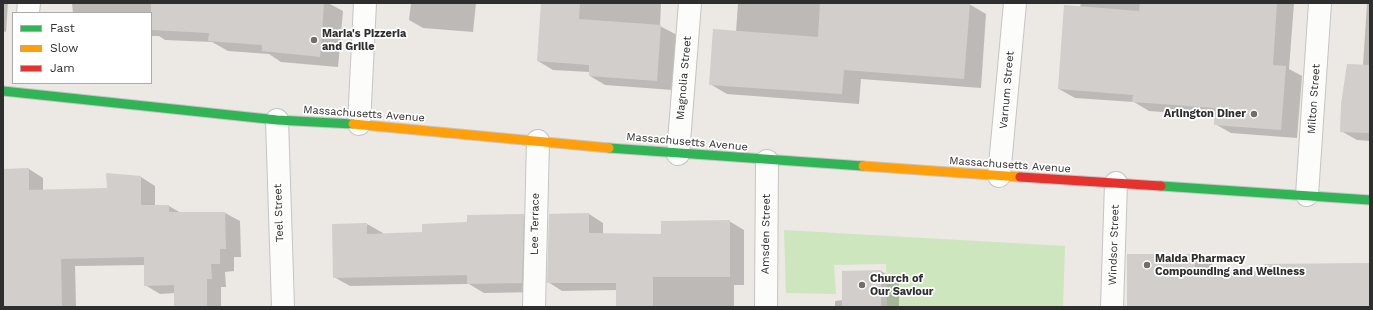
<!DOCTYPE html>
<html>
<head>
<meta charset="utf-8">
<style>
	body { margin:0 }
	#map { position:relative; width:1373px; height:310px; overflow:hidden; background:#ece8e4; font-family:"Work Sans",sans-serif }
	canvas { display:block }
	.frame { position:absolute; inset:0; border:4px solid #2e2e2e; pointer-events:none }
	.legend { position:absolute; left:12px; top:12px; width:140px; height:72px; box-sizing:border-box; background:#fff; border:1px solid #ababab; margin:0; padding:5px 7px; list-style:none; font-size:12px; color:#2e2e2e }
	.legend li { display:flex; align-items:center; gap:8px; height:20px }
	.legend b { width:20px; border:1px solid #ababab }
</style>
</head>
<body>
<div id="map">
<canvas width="1373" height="310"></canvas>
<div class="frame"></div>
<ul class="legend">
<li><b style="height:5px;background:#30b455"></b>Fast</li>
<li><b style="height:5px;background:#ff9f0a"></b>Slow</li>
<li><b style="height:5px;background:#e5322d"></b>Jam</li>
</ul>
</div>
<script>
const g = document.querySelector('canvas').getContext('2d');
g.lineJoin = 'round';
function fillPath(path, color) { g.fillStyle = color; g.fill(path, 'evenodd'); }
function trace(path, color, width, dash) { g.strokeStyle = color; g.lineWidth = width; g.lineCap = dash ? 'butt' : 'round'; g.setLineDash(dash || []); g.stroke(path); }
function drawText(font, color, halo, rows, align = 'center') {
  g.font = font + ' "Work Sans",sans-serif'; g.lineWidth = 3.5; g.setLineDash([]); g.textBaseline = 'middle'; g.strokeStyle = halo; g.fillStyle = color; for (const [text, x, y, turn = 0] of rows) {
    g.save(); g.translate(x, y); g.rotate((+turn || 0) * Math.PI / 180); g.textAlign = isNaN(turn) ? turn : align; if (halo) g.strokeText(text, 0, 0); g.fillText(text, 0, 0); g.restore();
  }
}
fillPath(new Path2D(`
	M784,230l281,16 -2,61h-176l-1,-43 -52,1 2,29 -50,-1z`), '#cee6be');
fillPath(new Path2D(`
	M3,3h5l-2,29 -3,-1z
	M72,3h256l15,8 -5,56 -57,-5 -12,-8 -41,-3 -16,-9 -47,-2 -6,-4h-8v-23h-78z
	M411,3h65l-3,29 -50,-4 -14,-8z
	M542,3h119l-1,23 17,9 -4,55 -68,-5 -15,-9v-4l-37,-2 -15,-9z
	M738,3l231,1 17,10 -5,74 -120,-9 -2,25 -132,-10 -17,-10 26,-52z
	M1081,3h213l-5,66 13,7 -5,62 -66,-5 -16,-9 1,-8 -67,-5 -15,-9 -59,-4 -16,-9z
	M1367,3h3v138l-13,-1 -16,-9 22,-65z
	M29,169l14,9v13l65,-2 33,-12 14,9v20h14l12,7h44l15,8 1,36h-7v14l-9,1 1,15h-5v20h-46v-14l-15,1 -15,-9v-20l-70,1 1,41h-73v-137z
	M589,214l14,9v11l59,1 67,-14 15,9v55h-10v22h-117v-17l-55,1 -14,-9z
	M523,215l16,9 -1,68 -54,1 -15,-9 -119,2 -16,-9 33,-53 16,9v2l40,-2 45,-10z
	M1128,255h67l17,9v9l53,-1 105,-8v43h-242z
	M881,271l18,11v25h-64v-6l8,-1z`), '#0003');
fillPath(new Path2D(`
	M151,3h173l-4,54 -58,-6v-6l-54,-4 1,-8 -58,-3z
	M541,3h39l-1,16 82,6 -4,56 -68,-5v-11l-52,-4z
	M820,3h150l-6,76 -120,-9 -2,24 -133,-9 4,-56 105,8z
	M1140,3h137l-4,62 13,1 -5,64 -67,-5 1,-17 -83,-6 1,-7 -75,-6 6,-84 75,6z
	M1347,64l23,1v68l-30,-1 1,-28z
	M29,168v22l78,-2 -1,-15 35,3v29h28v7h56l1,37h-6v15h-9l1,15h-5v28h-33v-22l-30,1v-29l-83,2 1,48h-59v-138z
	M589,213v20l72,1v-13l69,-1v57h-77v30h-37v-24h-69l2,-69z
	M524,214l-2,69 -55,1v-9l-134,3 -1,-54 35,-1v11l55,-2v-8l45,-2v-7z
	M1127,254h68v18l69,-1v-7l106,-1v44h-243z
	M881,270v37h-39v-36z`), '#d1cecb');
const street = new Path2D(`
	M28,13l1,-10
	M277,120l6,187
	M359,124l6,-121
	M678,154l12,-151
	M999,176l16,-173
	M1307,195l13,-192
	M534,307l4,-166
	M766,307l1,-146
	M1112,307l4,-124`);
const fast = new Path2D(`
	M3,91l274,29 76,4
	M609,148l254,18
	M1161,186l209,14`);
const slow = new Path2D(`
	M353,124l256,24
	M863,166l157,11`);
const jam = new Path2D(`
	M1020,177l141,9`);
trace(street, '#c5c4c5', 24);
trace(fast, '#c6c5c4', 11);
trace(slow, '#c6c5c4', 11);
trace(jam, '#c6c5c4', 11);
trace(street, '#fcfcfb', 22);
trace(fast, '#30b455', 9);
trace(slow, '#ff9f0a', 9);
trace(jam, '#e5322d', 9);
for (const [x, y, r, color] of [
	[314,40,4,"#706f6e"],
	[1254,114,4,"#706f6e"],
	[1147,265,4,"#706f6e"],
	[862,285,4,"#706f6e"]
]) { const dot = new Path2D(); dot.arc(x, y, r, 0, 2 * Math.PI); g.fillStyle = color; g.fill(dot); trace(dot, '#fff', 1.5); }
drawText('bold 11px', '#2e2e2e', '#fff', [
	["Maria's Pizzeria",322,34],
	["and Grille",322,47],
	["Arlington Diner",1246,114,"right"],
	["Maida Pharmacy",1155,259],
	["Compounding and Wellness",1155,272],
	["Church of",870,279],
	["Our Saviour",870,292]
], 'left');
drawText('11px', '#2e2e2e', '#fff', [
	["Magnolia Street",684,78,-85],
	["Varnum Street",1007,90,-85],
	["Milton Street",1314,99,-86],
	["Massachusetts Avenue",364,114,4],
	["Massachusetts Avenue",687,142,5],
	["Massachusetts Avenue",1010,165,4],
	["Teel Street",279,213,-92],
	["Lee Terrace",535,224,-89],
	["Amsden Street",766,234,-89],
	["Windsor Street",1114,245,-88]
]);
</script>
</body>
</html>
